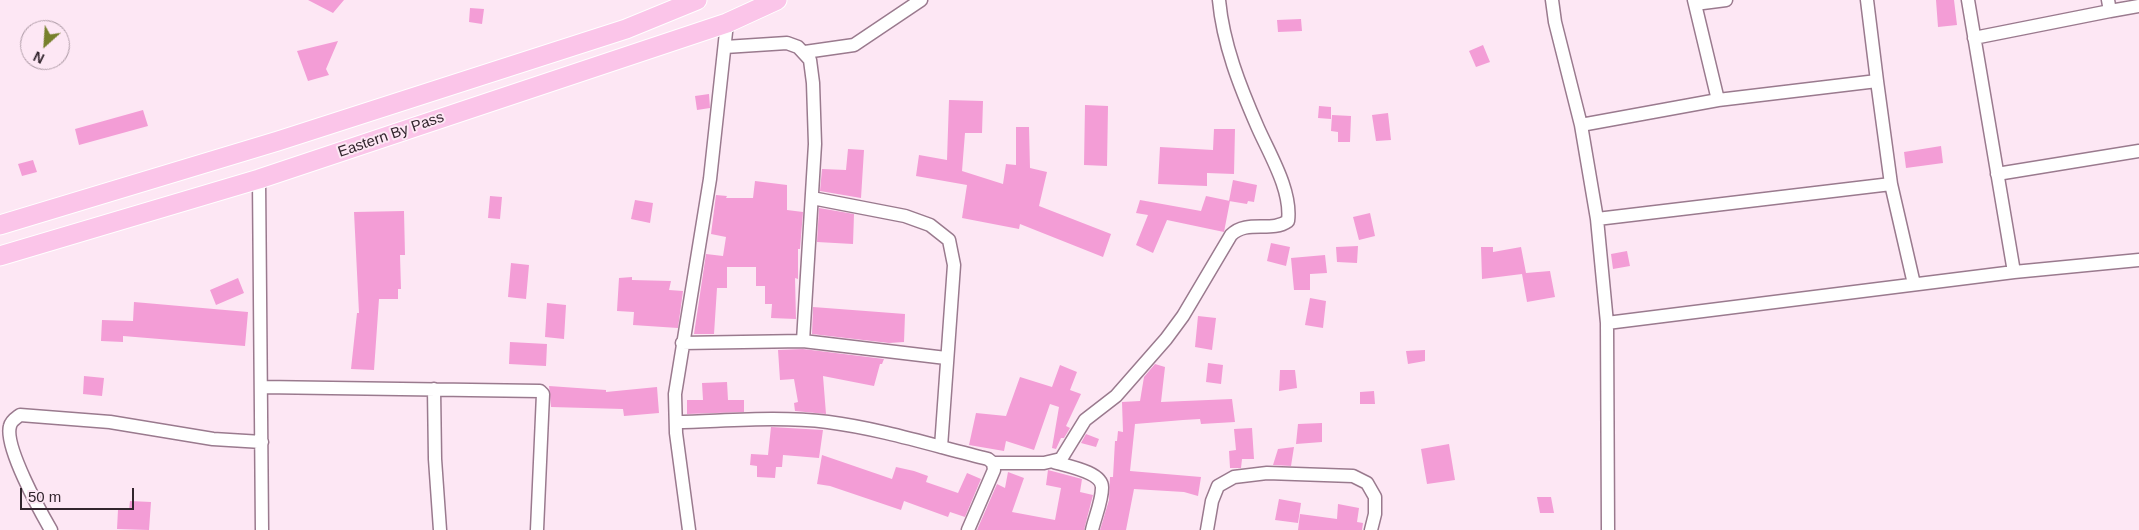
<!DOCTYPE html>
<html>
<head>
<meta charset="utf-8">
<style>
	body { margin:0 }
	#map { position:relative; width:2139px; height:530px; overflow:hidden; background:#fde7f4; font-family:Arial,sans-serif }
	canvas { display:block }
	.north { position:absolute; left:20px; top:20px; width:50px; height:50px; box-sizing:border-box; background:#fde7f4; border:1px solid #ac99a4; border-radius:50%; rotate:206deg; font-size:14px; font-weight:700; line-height:20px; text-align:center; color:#32252d }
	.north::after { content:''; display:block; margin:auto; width:18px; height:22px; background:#77802c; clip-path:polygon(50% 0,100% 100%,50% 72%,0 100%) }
	.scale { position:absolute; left:20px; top:488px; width:114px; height:22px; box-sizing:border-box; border:2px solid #32252d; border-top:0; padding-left:6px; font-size:15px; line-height:18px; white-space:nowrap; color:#32252d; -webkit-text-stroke:4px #fde7f4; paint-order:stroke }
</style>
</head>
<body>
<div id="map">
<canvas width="2139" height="530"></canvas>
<div class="north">N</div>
<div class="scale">50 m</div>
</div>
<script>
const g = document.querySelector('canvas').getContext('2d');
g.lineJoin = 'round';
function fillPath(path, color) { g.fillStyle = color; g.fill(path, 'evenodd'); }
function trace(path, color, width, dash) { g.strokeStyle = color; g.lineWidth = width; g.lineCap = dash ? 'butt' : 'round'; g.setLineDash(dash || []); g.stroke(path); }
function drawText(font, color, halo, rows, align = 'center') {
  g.font = font + ' Arial,sans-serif'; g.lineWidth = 4; g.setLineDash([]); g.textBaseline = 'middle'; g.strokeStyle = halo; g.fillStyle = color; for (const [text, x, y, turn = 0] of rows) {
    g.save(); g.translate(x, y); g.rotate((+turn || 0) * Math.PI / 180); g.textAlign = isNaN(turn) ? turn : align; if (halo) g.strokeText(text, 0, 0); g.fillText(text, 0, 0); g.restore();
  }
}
fillPath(new Path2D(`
	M308,0h36l-11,13z
	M1936,0h18l3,25 -19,2z
	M470,8l14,1 -2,15 -13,-2z
	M1301,19l1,12 -24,1 -1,-12z
	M338,41l-12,28 3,6 -21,6 -11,-30z
	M1483,45l7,17 -14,5 -7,-16z
	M709,94l1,14 -13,2 -2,-14z
	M949,100l34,1 -1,32h-17l-3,38 41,13 3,-20 10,1v-38h13l1,41 17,4 -8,34 72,28 -8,23 -83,-33 -1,5 -57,-11 5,-33 -51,-9 3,-21 28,5z
	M1085,105l23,1 -1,60 -23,-1z
	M1319,106l12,1v12l-13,-1z
	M143,110l5,16 -69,19 -4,-16z
	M1388,113l3,27 -15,1 -4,-26z
	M1332,115l19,1 -1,26h-12v-10l-7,-1z
	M1214,129h21l-1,45 -27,-1v13l-49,-2 2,-37 53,3z
	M1941,146l2,17 -37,5 -2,-16z
	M848,149l16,1 -3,48 -41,-7 2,-22 24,1z
	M33,160l4,12 -15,4 -4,-12z
	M1233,180l24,5 -3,17 -6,-1 -1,3 -18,-3z
	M755,181l32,4v25l16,2 -3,37h-2v30l-3,-1 1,41 -25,-1 1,-14h-7v-18h-9v-19h-29v21h-10l-3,46h-20l12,-80 17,2 3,-19 -15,-3 5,-39 11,1 -1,2h27z
	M490,196l12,1 -2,22 -12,-1z
	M1206,196l24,5 -6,31 -57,-12 -14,33 -17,-8 12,-30 -12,-2 4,-13 61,11z
	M635,200l18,3 -3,20 -19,-4z
	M819,208l35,6 -1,30 -36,-2z
	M404,211l1,44h-5l1,34h-3v10h-19l-5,71 -23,-1 6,-56h2l-5,-101z
	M1370,213l5,23 -16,4 -6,-23z
	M1271,243l19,4 -4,19 -19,-5z
	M1358,246l-1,17 -20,-1 -1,-15z
	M1481,247h12v5l28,-5 5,26 24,-2 5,26 -28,5 -5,-28 -40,5z
	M1627,251l3,15 -17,3 -2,-15z
	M1325,255l2,18 -17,1v16h-16l-3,-32z
	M511,263l18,2 -3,34 -18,-2z
	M632,277v3l39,1 -2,9 14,1 -5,37 -45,-3 1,-13 -17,-1 2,-33z
	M238,278l6,15 -28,12 -6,-15z
	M1310,298l16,3 -3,27 -18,-3z
	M134,302l114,10 -3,34 -122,-10v6l-22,-1 1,-21 31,1z
	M547,303l19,2 -2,34 -19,-2z
	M813,307l92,7 -1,28 -15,1 -77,-9z
	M1198,316l18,2 -4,32 -17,-3z
	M510,342l37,2 -1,22 -37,-2z
	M803,349l81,10 -2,5h-2l-6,22 -51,-10 3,38 -31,-3 -1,-8 4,-1 -4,-23 -14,1 -2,-30z
	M1425,350v11l-17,3 -2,-13z
	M1208,363l15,2 -2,19 -15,-2z
	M1155,364l10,3 -4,35 71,-3 3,23 -34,2 -1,-5 -17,1 -48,4 -5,47 71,6 -3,19 -14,-4 -50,-3 -8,41h-26l9,-30 1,-23h3l2,-36h2l1,-10 5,1 -1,-30 18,-1 4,-24z
	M1060,365l17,7 -7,18 11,4 -15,32 4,2 -6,10h-3l-5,11 -4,-1 7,-41 -9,-3 -16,46 -28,-9 -2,10 -35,-6 7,-32 30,3 14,-39 32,10z
	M1280,370h15l2,18 -18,3z
	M84,376l20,2 -2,18 -19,-2z
	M727,382l1,18h16v12l-57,2v-14h16l-1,-17z
	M549,386l57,4v2l51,-5 2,26 -35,3 -1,-7 -72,-2z
	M1374,391l1,13h-15v-12z
	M1322,423v19l-26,2 2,-20z
	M771,427l52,3 -4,28 -36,-3 -1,12h-6l-1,11 -18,-1v-11l-7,-1 1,-11 17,1z
	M1252,428l2,31h-12l-1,9h-11l-1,-17 7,-1 -2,-21z
	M1086,434l13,5 -3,8 -15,-4z
	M1449,444l6,36 -28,4 -6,-35z
	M1294,447l-3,19 -18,-1 5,-16z
	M822,455l70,24 4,-12 18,4 14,5 -2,6 32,11 9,-20 14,6 -16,38 -15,-5 -2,5 -44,-16 -3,9 -71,-24 -13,-2z
	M1048,470l34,9 -2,13 13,3 -9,35h-107l20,-46 8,4 3,-16 16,6 -12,34 43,8 6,-32 -15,-3z
	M1537,497h14l3,16h-14z
	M1279,499l22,4 -3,20 -23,-3z
	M130,501l21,1 -2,28 -32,-1 1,-19h11z
	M1338,504l21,4 -2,14 6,1 -1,7h-64l2,-16 37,5z`), '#f39dd6');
const minor = new Path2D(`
	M1552,0l3,22 26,103 16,94 10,104 1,207
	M1694,0l24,100
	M1867,0l10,81
	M1968,0l46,272
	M1695,4l31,-4
	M2110,11l29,-5
	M1974,38l136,-27 -2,-11
	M725,47l62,-4 11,4 12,13 3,23 2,61 -12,197
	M805,52l49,-7 67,-45
	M1581,125l137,-25 159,-19 14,103 23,100
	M1997,174l142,-23
	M259,179l3,351
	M812,198l93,18 25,9 19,15 5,25 -13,182
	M1597,219l294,-35
	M1607,323l407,-51 125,-12
	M682,343l121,-2 143,17
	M262,387l278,4 3,3 -6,136
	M434,389l1,70 5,71
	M676,422c50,-1 102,-6 152,0 54,7 107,24 160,37l5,4 1,7 -26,60
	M1054,462c13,4 49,10 48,26 0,13 -7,29 -10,42
	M993,463h51l17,-4 24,-39 31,-24 50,-57 17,-23 48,-81c16,-16 40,-2 57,-14 4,-30 -18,-66 -30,-93 -18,-41 -35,-84 -39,-128
	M51,530c-11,-19 -47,-84 -41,-104 1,-5 6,-8 10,-11l90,7 103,17 49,3
	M689,530l-13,-97 -1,-39 35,-215 17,-156
	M1207,530l5,-29 6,-15 16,-9 33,-4 86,3 14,7 8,14v17l-4,16`);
const primary = new Path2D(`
	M0,225l278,-84 348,-112 71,-29
	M0,256l259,-77 468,-156 50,-23`);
trace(minor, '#9a7a8e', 15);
trace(primary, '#fff', 21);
trace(minor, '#fff', 12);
trace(primary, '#fbc5e9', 19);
drawText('15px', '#32252d', '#fde7f4', [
	["Eastern By Pass",391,135,-19]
]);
</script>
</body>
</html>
